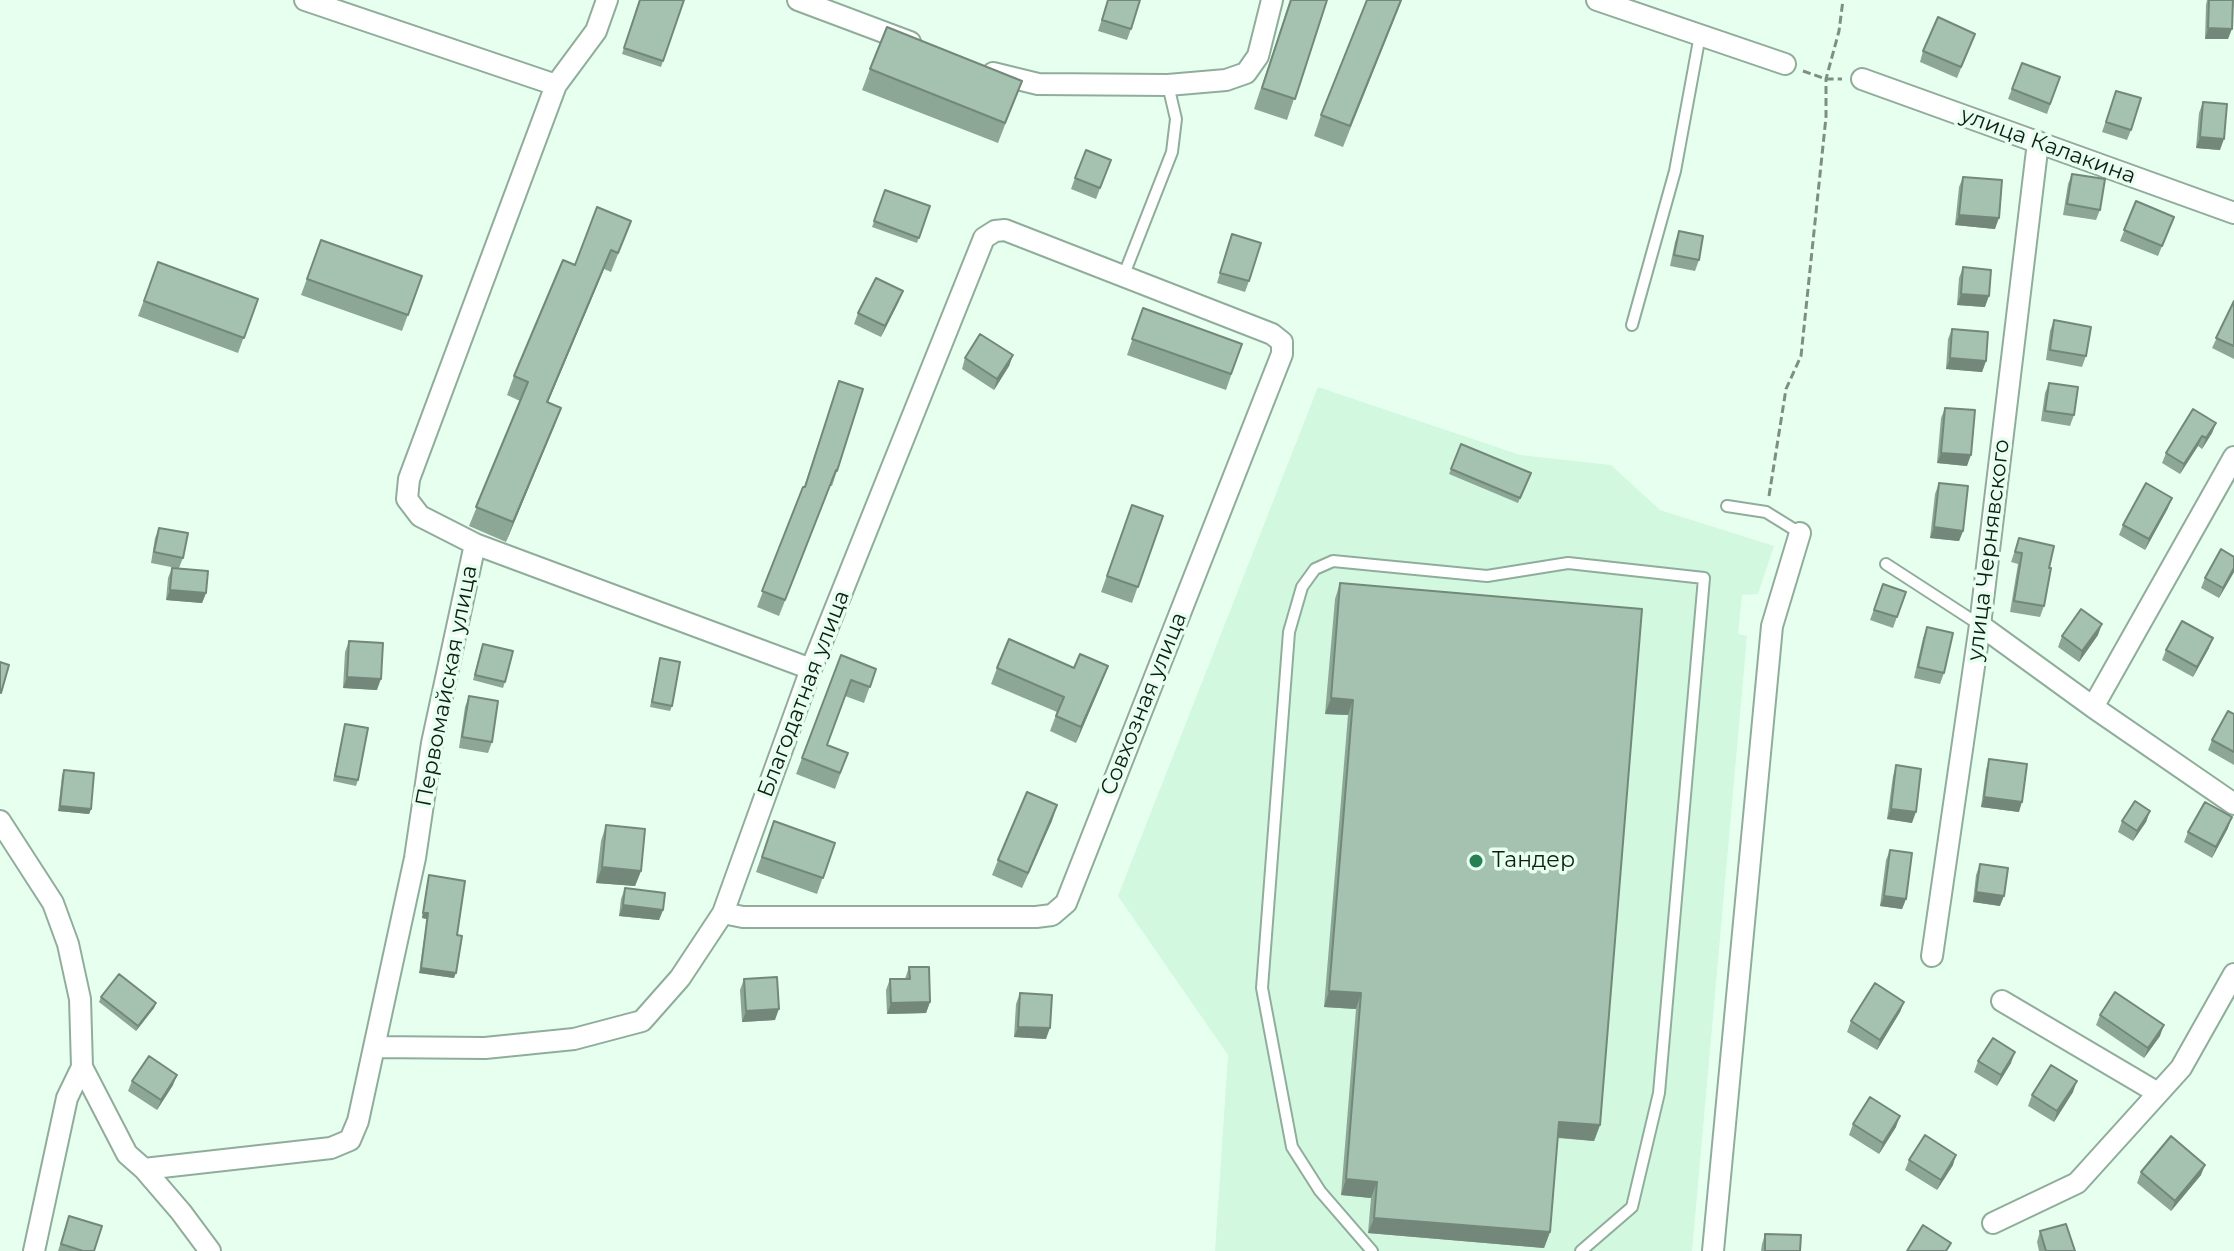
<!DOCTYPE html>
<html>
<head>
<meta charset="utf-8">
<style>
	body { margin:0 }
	canvas { display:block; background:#e6ffef }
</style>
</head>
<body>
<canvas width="2234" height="1251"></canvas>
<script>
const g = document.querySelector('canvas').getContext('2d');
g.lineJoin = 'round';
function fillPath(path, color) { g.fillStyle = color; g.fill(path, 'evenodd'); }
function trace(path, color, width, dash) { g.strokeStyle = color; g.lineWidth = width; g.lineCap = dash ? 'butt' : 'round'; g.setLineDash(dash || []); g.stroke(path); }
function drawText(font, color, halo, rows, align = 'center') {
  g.font = font + ' Montserrat,sans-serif'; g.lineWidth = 7; g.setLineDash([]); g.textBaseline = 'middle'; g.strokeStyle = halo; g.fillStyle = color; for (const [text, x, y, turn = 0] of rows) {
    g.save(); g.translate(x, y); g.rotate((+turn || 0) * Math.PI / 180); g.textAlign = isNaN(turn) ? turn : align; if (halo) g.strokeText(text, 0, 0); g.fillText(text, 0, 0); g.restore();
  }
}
fillPath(new Path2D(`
	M1318,387l202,68 91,10 49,45 114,36 -16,48 -16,1 -4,39 9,2 -55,615h-477l13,-196 -110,-159z`), '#d2f8e0');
const service = new Path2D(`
	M1123,277l49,-125 4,-33 -8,-34
	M1632,325l43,-154 25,-136
	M1727,506l39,6 34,21
	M1886,564l94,61
	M1372,1251l-52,-60 -28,-44 -30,-159 27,-356 13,-45 13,-18 18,-8 154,15 81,-13 136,15 -45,515 -27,114 -51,44`);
const minor = new Path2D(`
	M305,0l251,85
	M607,0l-11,31 -40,54 -147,394 -2,20 13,17 55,28 336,125
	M798,0l112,42
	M1597,0l188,64
	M993,73l45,11 130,1 58,-5 20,-7 12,-17 14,-56
	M1862,79l372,134
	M1980,625l113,82 141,97
	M2093,707l141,-250
	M0,821l53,82 15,41 12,55 2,68 -15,31 -33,153
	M1932,956l48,-331 58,-483
	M2002,1001l156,92
	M374,1047l111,1 89,-9 68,-18 38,-43 43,-65 88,-244 173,-431 11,-7 10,-1 267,104 10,8v12l-216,549 -14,12 -16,2h-293l-20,-4
	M82,1067l45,87 17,15 37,43 29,39
	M144,1169l187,-21 19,-8 8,-19 57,-263 17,-115 43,-199
	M1993,1223l84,-40 104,-115 53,-94
	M1713,1251l59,-625 28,-93`);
trace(service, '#90ad9b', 14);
trace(minor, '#90ad9b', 24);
trace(new Path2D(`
	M1803,71l23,8h16
	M1769,496l17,-107 15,-33 25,-239v-38l13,-48 4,-31`), '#7d8f84', 3, [8, 4]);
trace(service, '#fff', 10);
trace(minor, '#fff', 20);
fillPath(new Path2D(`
	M639,0h45l-23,67 -39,-13z
	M1108,0l23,29 -4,11 -29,-9z
	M1290,0h37l-40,120 -33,-11z
	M1402,0l-59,147 -29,-11 7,-21z
	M2207,0h26l-5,39h-23l1,-34z
	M1971,44l-14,34 -37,-16 3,-11z
	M2022,63l38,14 -13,37 -39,-15z
	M870,69l152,12 -24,62 -136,-53z
	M2116,91l15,39 -4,10 -25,-8z
	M2203,102l17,48 -24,-2 3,-35z
	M1111,160l-15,39 -25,-10 4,-11z
	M2072,174l28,36 -4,10 -33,-5 5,-31z
	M1963,177l32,52 -40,-4 4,-38z
	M885,190l45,16 -13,37 -45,-16z
	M2136,201l38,16 -16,39 -38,-15z
	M631,221l-20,51 -7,-3 -56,133 13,6 -55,134 -37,-16 51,-125 -13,-6 7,-19z
	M1679,231l20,29 -4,11 -25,-5 5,-24z
	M321,240l101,36 -20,55 -101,-36z
	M1228,245l21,36 -4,11 -28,-9z
	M158,262l100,37 -20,54 -100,-37z
	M1963,267l22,40 -28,-2 2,-27z
	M899,301l-18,36 -27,-13 4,-11z
	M2234,301v58l-22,-11z
	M1143,308l99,36 -16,46 -99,-35z
	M2054,320l32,36 -4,11 -36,-7 4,-29z
	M1952,329l34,32 -4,11 -36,-3 2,-30z
	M1013,355l-4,11 -15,24 -32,-21 3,-11z
	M839,381l-2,90 -5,15h-2l-51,130 -22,-9 46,-120h1z
	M2049,383l25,32 -4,11 -29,-5 4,-28z
	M1945,408l22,58 -30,-3 4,-45z
	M2216,423l-4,10 -10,16 -4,-3 -18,28 -18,-11 4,-10z
	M1461,444l70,29 -13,30 -69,-29z
	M1939,483l24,48 -4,10 -29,-3 5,-44z
	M1132,505l31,11 -31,87 -31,-11z
	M2168,508l-23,42 -26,-15 4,-10z
	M159,528l24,30 -4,10 27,25 -4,10 -36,-3 2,-22 4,-10h4l-25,-5 4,-25z
	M2019,538l30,30 -5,38 -4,11 -30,-5 8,-48 -7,-2z
	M2234,557v15l-15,26 -18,-10 4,-10z
	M1340,583l260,542 -6,16 -37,-3 -7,94 -6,16 -176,-15 3,-35 -30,-3 15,-186 -32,-2 24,-292 -23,-1 10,-115z
	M1883,584l23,8 -13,36 -23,-8z
	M1927,627l17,46 -4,11 -26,-6 9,-40z
	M2098,635l-19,27 -21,-15 4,-11z
	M349,641l28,49 -34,-2 2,-36z
	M2209,648l-16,29 -31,-17 4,-10z
	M481,649l24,33 -2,6 -30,-8z
	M841,655l35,14 -12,34 -19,-7 -18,50 21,7 -13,36 -39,-15z
	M660,658l12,48 -2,5 -20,-4z
	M997,668l105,14 -26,61 -26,-12 7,-19 -66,-28z
	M469,696l23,46 -4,11 -29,-5 6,-41z
	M2234,714v51l-26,-15 4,-10z
	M345,724l13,56 -2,6 -23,-5z
	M1989,759l30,53 -38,-5 5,-37z
	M1896,765l16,58 -25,-4 6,-43z
	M64,770l27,39 -2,5 -31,-3 4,-36z
	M1057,805l-35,83 -30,-13 6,-15z
	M2150,811l-4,11 -13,19 -15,-9 4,-11z
	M774,821l61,22 -18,51 -61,-22z
	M606,825l35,46 -6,15 -39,-3 5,-42z
	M2228,828l-16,30 -28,-16 4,-10z
	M1890,850l16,49 -4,10 -22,-3 6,-46z
	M1980,864l20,42 -27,-4 3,-27z
	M429,875l28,60 -3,43 -35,-5 8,-54 -5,-1z
	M625,888l38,22 -4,10 -40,-4 2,-17z
	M909,967l21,35 -4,11 -39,1 -1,-24 4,-11h15z
	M744,979l31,41 -33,2 -2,-32z
	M1020,993l26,46 -32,-2 2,-33z
	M101,997l55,6 -2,5 -18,23 -37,-29z
	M1904,1002l-4,10 -23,38 -30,-18 4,-11z
	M2100,1015l60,21 -16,22 -48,-33z
	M1978,1061l33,2 -14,23 -23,-14z
	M132,1081l41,4 -16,25 -29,-19z
	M2073,1092l-19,30 -26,-16 4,-11z
	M1853,1124l43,3 -17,27 -30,-19z
	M1909,1160l44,5 -16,25 -32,-20z
	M2141,1172l60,3 -30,36 -34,-28z
	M69,1216l25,35h-36z
	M2040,1231l35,20h-36l-2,-9z
	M1765,1234l35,17h-39l1,-7z`), '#8da796');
fillPath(new Path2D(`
	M2208,28l24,1 -4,10h-23z
	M2200,137l24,2 -4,11 -24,-2z
	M1959,215l40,3 -4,11 -40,-4z
	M611,250l-7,19 -64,152 7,-19z
	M903,291l-4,10 -18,36 4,-11z
	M1961,294l28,2 -4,11 -28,-2z
	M1013,355l-4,11 -15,24 3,-11z
	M1950,358l36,3 -4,11 -36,-3z
	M561,408l-7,19 -48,115 7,-20z
	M2216,423l-4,10 -10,16 4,-11z
	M2202,436l-4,10 -18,28 4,-10z
	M1941,453l30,2 -4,11 -30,-3z
	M2172,498l-4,10 -23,42 4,-11z
	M1934,527l29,4 -4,10 -29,-3z
	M2234,568v4l-15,26 4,-10z
	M170,590l36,3 -4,10 -36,-3z
	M2102,624l-4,11 -19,27 3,-11z
	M2213,638l-4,10 -16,29 4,-10z
	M1108,666l-6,16 -26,61 5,-16z
	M347,677l34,2 -4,11 -34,-2z
	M1331,698l22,2 -5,15 -23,-1z
	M1984,797l38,5 -3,10 -38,-5z
	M1057,805l-5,16 -30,67 6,-15z
	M60,806l31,3 -2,5 -31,-3z
	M1891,809l25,3 -4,11 -25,-4z
	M2150,811l-4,11 -13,19 4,-10z
	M2232,817l-4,11 -16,30 4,-11z
	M602,867l39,4 -6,15 -39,-3z
	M1976,892l28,4 -4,10 -27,-4z
	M1884,896l22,3 -4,10 -22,-3z
	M623,905l40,5 -4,10 -40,-4z
	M423,913h5l-1,6 -5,-1z
	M421,968l35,5 -2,5 -35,-5z
	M1329,991l32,2 -5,16 -32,-2z
	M930,1002l-4,11 -39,1 4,-11z
	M1904,1002l-4,10 -23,38 3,-10z
	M156,1003l-2,5 -18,23 2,-5z
	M779,1009l-4,11 -33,2 4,-11z
	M2164,1025l-4,11 -16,22 4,-10z
	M1018,1027l32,1 -4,11 -32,-2z
	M2015,1052l-4,11 -14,23 4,-11z
	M177,1075l-4,10 -16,25 4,-10z
	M2077,1081l-4,11 -19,30 3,-11z
	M1900,1116l-4,11 -17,27 4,-11z
	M1559,1122l41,3 -6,16 -41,-4z
	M1956,1155l-3,10 -16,25 4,-10z
	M2205,1165l-4,10 -30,36 4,-10z
	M1346,1179l31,3 -6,16 -30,-3z
	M1374,1218l176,14 -6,16 -176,-15z`), '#73887a');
const building = new Path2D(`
	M640,0h44l-21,61 -39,-13z
	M1108,0h32l-9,29 -29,-9z
	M1291,0h36l-32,99 -33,-11z
	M1367,0h34l-51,126 -29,-11z
	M2209,0h24l-1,29 -24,-1z
	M1938,17l37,17 -14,33 -38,-16z
	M887,27l135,54 -17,42 -135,-54z
	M2022,63l38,14 -10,27 -38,-15z
	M2116,91l25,7 -10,32 -25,-8z
	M2203,102l24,2 -3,35 -24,-2z
	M1086,150l25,10 -11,28 -25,-10z
	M2072,174l33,5 -5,31 -33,-6z
	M1963,177l39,3 -3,38 -40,-3z
	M885,190l45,16 -11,32 -45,-17z
	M2136,201l38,16 -12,29 -38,-16z
	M597,207l34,14 -13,32 -7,-3 -64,152 14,6 -48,114 -37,-15 52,-125 -14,-6 49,-116 12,5z
	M1679,231l24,5 -4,24 -25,-5z
	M1232,234l29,9 -12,38 -29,-8z
	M321,240l101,36 -14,39 -101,-36z
	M158,262l100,37 -14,39 -100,-37z
	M1963,267l28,3 -2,26 -28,-2z
	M876,278l27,13 -18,35 -27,-13z
	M2234,301v45l-18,-8z
	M1143,308l99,36 -11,30 -99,-35z
	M2054,320l37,7 -5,29 -36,-6z
	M1952,329l36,3 -2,29 -36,-3z
	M980,334l33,21 -16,24 -32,-21z
	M839,381l24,8 -26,82 -1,-1 -51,130 -23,-9 41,-104h2z
	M2049,383l29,4 -4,28 -29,-4z
	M1945,408l30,2 -4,45 -30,-2z
	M2193,409l23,14 -10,15 -4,-2 -18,28 -18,-11z
	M1461,444l70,29 -11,25 -69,-29z
	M1939,483l29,3 -5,45 -29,-4z
	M2146,483l26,15 -23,41 -26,-14z
	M1132,505l31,11 -25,71 -31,-11z
	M159,528l29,5 -5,25 -29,-6z
	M2019,538l35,8 -5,22h2l-7,38 -30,-5 8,-48 -7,-1z
	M2221,549l13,8v11l-11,20 -18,-10z
	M172,568l36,3 -2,22 -36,-3z
	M1340,583l302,26 -42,516 -41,-3 -9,110 -176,-14 3,-36 -31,-3 15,-186 -32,-2 24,-291 -22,-2z
	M1883,584l23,8 -9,25 -23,-7z
	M2081,609l21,15 -20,27 -20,-15z
	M2182,621l31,17 -16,29 -31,-17z
	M1927,627l26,6 -9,40 -26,-6z
	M1009,639l65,29 6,-14 28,12 -27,61 -25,-11 8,-19 -67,-29z
	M349,641l34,2 -2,36 -34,-2z
	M483,644l30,7 -8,31 -30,-7z
	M841,655l35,14 -6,18 -19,-7 -24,65 21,8 -8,20 -38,-15z
	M660,658l20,4 -8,44 -20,-4z
	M0,662l9,3 -8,28 -1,-1z
	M469,696l29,5 -6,41 -30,-5z
	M2228,711l6,3v38l-22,-12z
	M345,724l23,4 -10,52 -23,-4z
	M1989,759l38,5 -5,38 -38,-5z
	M1896,765l25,4 -5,43 -25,-3z
	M64,770l30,3 -3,36 -31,-3z
	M1027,792l30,13 -29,68 -30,-13z
	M2135,801l15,10 -13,20 -15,-10z
	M2205,802l27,15 -16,30 -28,-15z
	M774,821l61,22 -12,35 -61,-21z
	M606,825l39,4 -4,42 -39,-4z
	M1890,850l22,3 -6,46 -22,-3z
	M1980,864l28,4 -4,28 -28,-4z
	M429,875l36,6 -8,54 5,1 -6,37 -35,-5 7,-55h-5z
	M625,888l40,5 -2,17 -40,-5z
	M909,967h20l1,35 -39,1 -1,-24h20z
	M119,974l37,29 -18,23 -37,-29z
	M777,977l2,32 -33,2 -2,-32z
	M1875,983l29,19 -24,38 -29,-19z
	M2115,992l49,33 -16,23 -48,-33z
	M1020,993l32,2 -2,33 -32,-1z
	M1993,1038l22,14 -14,23 -23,-14z
	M149,1056l28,19 -16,25 -29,-19z
	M2051,1065l26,16 -20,30 -25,-16z
	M1870,1097l30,19 -17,27 -30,-19z
	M1925,1135l31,20 -15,25 -32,-20z
	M2171,1136l34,29 -30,36 -34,-29z
	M69,1216l33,10 -8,25h-11l-22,-7z
	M2066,1224l9,27h-29l-6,-20z
	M1923,1225l28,18 -5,8h-39z
	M1765,1234l36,1 -1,16h-35z`);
fillPath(building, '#a4c2af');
trace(building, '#73887a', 2);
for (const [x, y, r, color] of [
	[1476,861,8,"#287f53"]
]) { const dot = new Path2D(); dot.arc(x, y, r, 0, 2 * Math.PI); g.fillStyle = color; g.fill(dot); trace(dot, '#e6ffef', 3); }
drawText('22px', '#111c16', '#e6ffef', [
	["улица Калакина",2048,146,20],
	["улица Чернявского",1989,550,-83],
	["Первомайская улица",447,686,-79],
	["Благодатная улица",804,694,-69],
	["Совхозная улица",1144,704,-68]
]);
drawText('22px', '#111c16', '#e6ffef', [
	["Тандер",1492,861]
], 'left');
</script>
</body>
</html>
